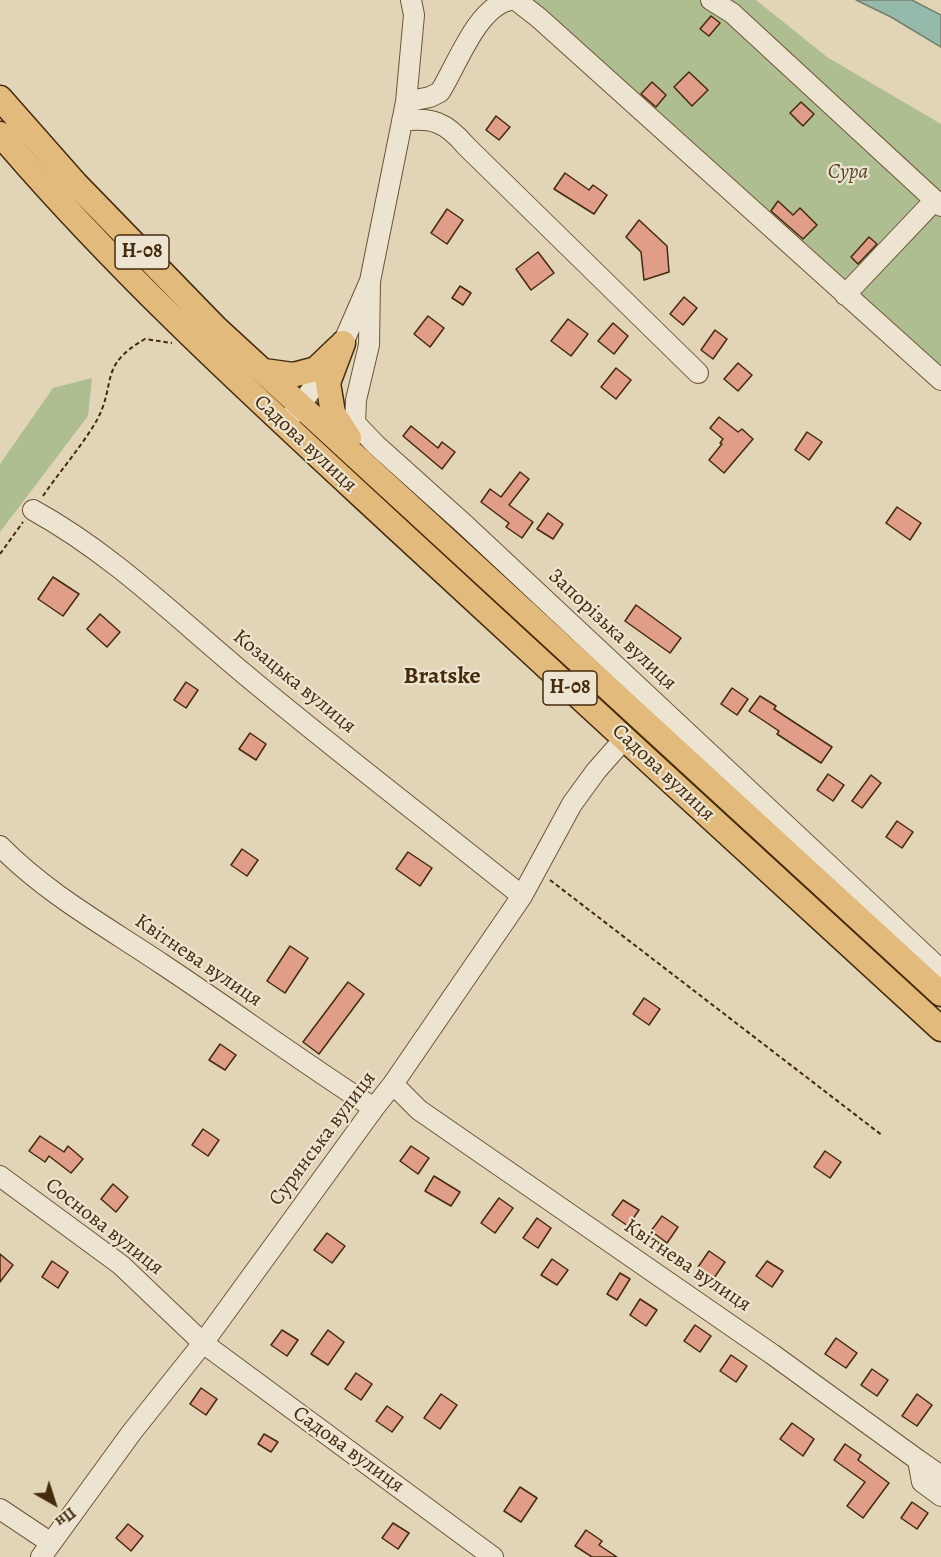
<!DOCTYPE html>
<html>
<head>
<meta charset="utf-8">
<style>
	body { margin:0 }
	#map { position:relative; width:941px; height:1557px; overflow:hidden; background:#e2d5b7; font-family:Alegreya,serif }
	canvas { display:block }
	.north { position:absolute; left:24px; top:1473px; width:60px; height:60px; -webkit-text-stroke:4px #ece4d0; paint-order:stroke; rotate:141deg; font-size:16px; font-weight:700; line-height:24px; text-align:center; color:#452a0c }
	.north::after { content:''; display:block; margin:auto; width:21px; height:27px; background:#452a0c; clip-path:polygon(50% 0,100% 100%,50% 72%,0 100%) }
</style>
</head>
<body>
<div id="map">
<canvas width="941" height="1557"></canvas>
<div class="north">Пн</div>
</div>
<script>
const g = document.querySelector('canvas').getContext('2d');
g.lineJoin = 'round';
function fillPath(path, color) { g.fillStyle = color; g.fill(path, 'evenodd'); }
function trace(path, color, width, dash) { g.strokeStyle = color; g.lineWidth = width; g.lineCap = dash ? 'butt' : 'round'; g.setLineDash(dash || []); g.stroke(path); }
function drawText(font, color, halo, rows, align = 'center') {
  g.font = font + ' Alegreya,serif'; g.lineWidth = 4.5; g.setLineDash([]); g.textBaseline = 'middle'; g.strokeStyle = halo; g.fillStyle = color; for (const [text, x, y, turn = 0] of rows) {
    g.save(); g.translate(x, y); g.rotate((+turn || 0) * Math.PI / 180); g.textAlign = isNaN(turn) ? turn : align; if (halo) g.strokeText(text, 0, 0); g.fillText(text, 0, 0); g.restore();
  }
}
fillPath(new Path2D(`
	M523,0h233l71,57 114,67v251z
	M92,378l-4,38 -88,116v-68l53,-76z`), '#afbe91');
const water = new Path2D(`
	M856,0h56l29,15v32l-50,-30z`);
fillPath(water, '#95b9ab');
trace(water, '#75806b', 1.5);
const building = new Path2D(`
	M711,16l9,7 -11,13 -9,-7z
	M689,72l19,18 -16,16 -18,-19z
	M652,82l14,13 -10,12 -15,-13z
	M801,102l13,12 -11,12 -13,-13z
	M496,116l14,11 -11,13 -13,-10z
	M565,173l24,17 4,-5 14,10 -13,19 -40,-25z
	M778,201l15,14 7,-7 17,17 -14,14 -32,-28z
	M447,209l16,11 -16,24 -16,-11z
	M639,220l28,26 2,26 -25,8 -3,-28 -15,-15z
	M869,237l8,7 -19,20 -7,-7z
	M538,252l16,21 -23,17 -15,-21z
	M460,286l11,7 -8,12 -11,-7z
	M684,297l13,11 -14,17 -13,-11z
	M428,316l16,12 -14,19 -16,-13z
	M568,319l20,15 -17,22 -20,-15z
	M613,323l15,13 -14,18 -16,-13z
	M715,330l12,9 -14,20 -12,-9z
	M738,363l14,12 -14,16 -14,-12z
	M616,368l15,12 -15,19 -15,-12z
	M719,417l19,15 4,-3 11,10 -29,34 -15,-13 13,-16 -2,-1 3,-4 -13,-11z
	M411,426l27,22 4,-6 13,10 -13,17 -39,-33z
	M807,432l15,10 -13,18 -14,-10z
	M520,472l9,7 -20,26 24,17 -11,16 -16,-11 3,-4 -28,-21 9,-13 11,8z
	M897,507l24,16 -11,17 -24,-17z
	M548,513l15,11 -10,15 -16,-10z
	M53,577l26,17 -16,22 -25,-17z
	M636,605l45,33 -11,15 -45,-32z
	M100,614l20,18 -13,15 -20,-18z
	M186,682l12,8 -12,18 -12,-8z
	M732,688l16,11 -11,16 -16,-11z
	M760,696l16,10 -2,3 58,38 -11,16 -44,-29 2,-3 -30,-20z
	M250,733l16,11 -10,16 -17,-11z
	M828,774l16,11 -11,16 -16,-11z
	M871,775l10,8 -19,25 -10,-7z
	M897,821l16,11 -11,16 -16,-11z
	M242,849l16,11 -11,16 -16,-11z
	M408,852l24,16 -12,18 -24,-17z
	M290,946l18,12 -23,35 -18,-12z
	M348,982l16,12 -45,60 -16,-12z
	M644,998l16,11 -11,16 -16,-11z
	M220,1044l16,11 -11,15 -16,-10z
	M203,1129l16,11 -11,16 -16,-11z
	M40,1136l24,16 4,-6 15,13 -12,14 -22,-17 -4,6 -16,-11z
	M411,1146l18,12 -11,16 -18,-13z
	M825,1151l16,11 -11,16 -16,-11z
	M434,1176l26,16 -9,14 -26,-15z
	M113,1184l15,13 -12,15 -15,-13z
	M499,1198l14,10 -18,25 -14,-10z
	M623,1200l16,10 -11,16 -16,-11z
	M662,1216l16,11 -11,16 -16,-12z
	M537,1218l14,10 -13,20 -15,-10z
	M327,1233l18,13 -13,17 -18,-13z
	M709,1251l16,11 -11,16 -16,-11z
	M0,1254l13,11 -13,17z
	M552,1259l16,11 -11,15 -16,-10z
	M52,1261l16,11 -10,16 -16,-11z
	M767,1261l16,10 -11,16 -16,-11z
	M620,1273l10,6 -13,21 -10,-6z
	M640,1299l17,11 -11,16 -16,-11z
	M695,1325l16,11 -11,16 -16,-11z
	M282,1330l16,10 -11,16 -16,-11z
	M328,1330l16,12 -16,23 -17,-11z
	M836,1338l21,15 -11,15 -21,-14z
	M731,1355l16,11 -11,16 -16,-11z
	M872,1369l16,11 -11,16 -16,-11z
	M356,1373l16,11 -11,16 -16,-11z
	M201,1388l16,11 -11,16 -16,-11z
	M441,1394l16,11 -17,24 -16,-11z
	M917,1394l15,11 -15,21 -15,-10z
	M387,1406l16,11 -11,15 -16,-11z
	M792,1423l22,16 -11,17 -23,-17z
	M264,1434l14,8 -7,10 -13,-8z
	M845,1444l16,11 -3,5 31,23 -26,35 -16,-12 18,-24 -31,-22z
	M520,1487l17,11 -16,24 -17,-11z
	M912,1502l16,11 -11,16 -16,-11z
	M393,1523l16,10 -11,16 -16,-11z
	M128,1524l15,12 -12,15 -15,-13z
	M586,1530l16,11 -3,4 18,12h-25l-17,-11z`);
fillPath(building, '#e09e89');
trace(building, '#452a0c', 1.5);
const minor = new Path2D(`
	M516,0l23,18 402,362
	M711,0l21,13 209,193
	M406,102l24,-5 10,-5c17,-27 37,-85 70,-92
	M402,121c30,-4 44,1 64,25l232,227
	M370,281l-1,64 -13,55 -1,23 21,22 88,79 477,446
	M845,295l90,-95
	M292,415l9,-10 42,-62 27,-62 36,-179 8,-87 -3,-15
	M33,510c80,44 145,109 215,167 90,75 183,146 274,219
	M0,846c47,48 107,81 162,118 71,47 140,98 212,144
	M393,1084l26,26 353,244 146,106 4,22 19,14
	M0,1176l121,89 82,78 290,214
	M918,1460l23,16
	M0,1509l51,34
	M41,1557l91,-125 71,-89 171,-235 19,-24 129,-188 50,-92 24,-33 29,-33`);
const major = new Path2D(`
	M0,98l75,85 141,145 725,666
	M0,134c120,141 257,265 393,391 182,169 365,336 548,504
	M343,343l-15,40 5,30 16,25
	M264,371l29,4 23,-6 23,-22`);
trace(minor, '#6c5537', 22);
trace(major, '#452a0c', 27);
trace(new Path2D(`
	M43,496c17,-25 39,-50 54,-76 20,-38 1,-54 48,-81l27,4
	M0,554l23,-32
	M550,880l333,256`), '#452a0c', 2, [4.5, 3]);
trace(minor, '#ece4d0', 20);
trace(major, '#e1ba7c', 24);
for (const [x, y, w] of [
	[142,252,54],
	[570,688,54]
]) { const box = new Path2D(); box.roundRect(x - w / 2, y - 17, w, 34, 4.5); g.fillStyle = '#ece4d0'; g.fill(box); trace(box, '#452a0c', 1.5); }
drawText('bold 20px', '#452a0c', null, [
	["Н-08",142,252],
	["Н-08",570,688]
]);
drawText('italic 21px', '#5a4827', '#ece4d0', [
	["Сура",848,173]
]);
drawText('21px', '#452a0c', '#ece4d0', [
	["Садова вулиця",305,444,43],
	["Запорізька вулиця",612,630,43],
	["Козацька вулиця",294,682,39],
	["Садова вулиця",663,773,43],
	["Квітнева вулиця",198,961,34],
	["Сурянська вулиця",323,1139,-53],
	["Соснова вулиця",104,1227,38],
	["Квітнева вулиця",687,1266,34],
	["Садова вулиця",348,1450,36]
]);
drawText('bold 24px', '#452a0c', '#ece4d0', [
	["Bratske",442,677]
]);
</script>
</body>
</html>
